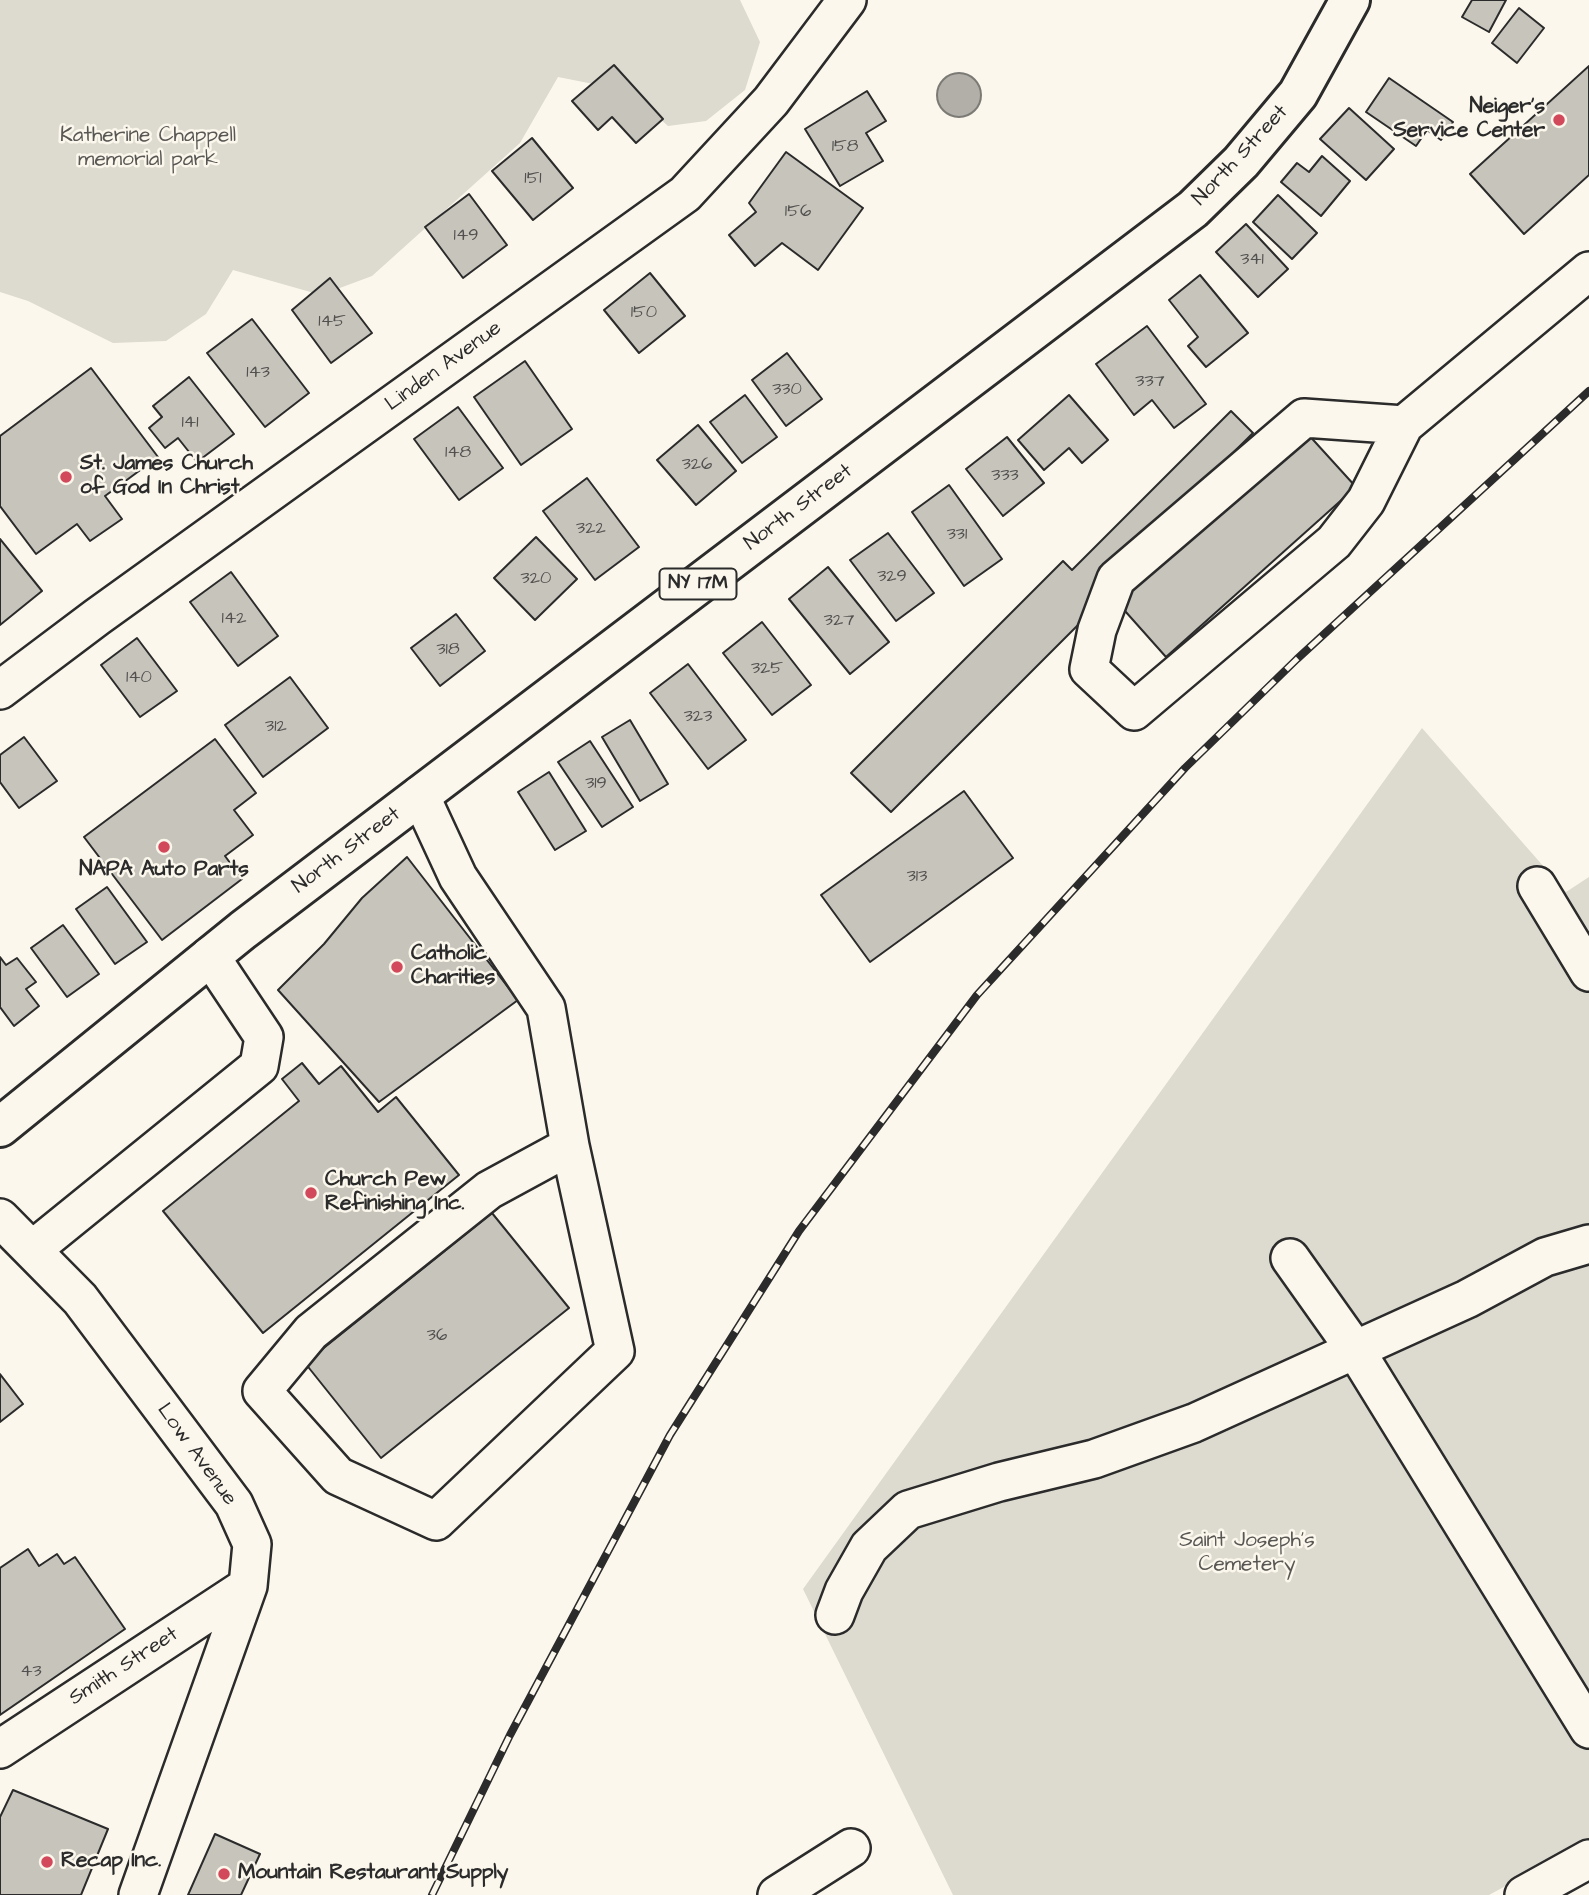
<!DOCTYPE html>
<html>
<head>
<meta charset="utf-8">
<style>
	body { margin:0 }
	canvas { display:block; background:#fbf7ec }
</style>
</head>
<body>
<canvas width="1589" height="1895"></canvas>
<script>
const g = document.querySelector('canvas').getContext('2d');
g.lineJoin = 'round';
function fillPath(path, color) { g.fillStyle = color; g.fill(path, 'evenodd'); }
function trace(path, color, width, dash) { g.strokeStyle = color; g.lineWidth = width; g.lineCap = dash ? 'butt' : 'round'; g.setLineDash(dash || []); g.stroke(path); }
function drawText(font, color, halo, rows, align = 'center') {
  g.font = font + ' "Architects Daughter",sans-serif'; g.lineWidth = 5; g.setLineDash([]); g.textBaseline = 'middle'; g.strokeStyle = halo; g.fillStyle = color; for (const [text, x, y, turn = 0] of rows) {
    g.save(); g.translate(x, y); g.rotate((+turn || 0) * Math.PI / 180); g.textAlign = isNaN(turn) ? turn : align; if (halo) g.strokeText(text, 0, 0); g.fillText(text, 0, 0); g.restore();
  }
}
fillPath(new Path2D(`
	M0,0h740l20,42 -15,48 -39,31 -38,5 -39,-35 -71,-14 -38,66 -148,133 -51,19 -88,-25 -27,44 -40,27 -53,2 -85,-42 -28,-9z
	M1422,728l144,164 23,-15v964l-100,54h-536l-150,-306z`), '#dddad0');
const water = new Path2D(`
	M937 95a22 22 0 1 1 44 0a22 22 0 1 1-44 0Z`);
fillPath(water, '#b1afa7');
trace(water, '#7b7a75', 2);
const building = new Path2D(`
	M1472,0h34l-17,32 -27,-15z
	M1519,8l25,20 -27,35 -25,-20z
	M614,65l49,54 -27,24 -24,-26 -14,13 -26,-29z
	M1589,66v109l-65,59 -54,-60z
	M1389,78l64,44 -12,18 -14,-10 -11,16 -50,-34z
	M867,91l19,30 -20,12 17,28 -43,25 -35,-57z
	M1349,108l45,41 -28,31 -46,-41z
	M532,138l41,50 -40,32 -41,-49z
	M786,152l77,56 -45,62 -36,-27 -27,23 -26,-31 27,-23 -7,-9z
	M1322,156l28,25 -29,35 -40,-34 16,-19 12,9z
	M469,194l38,51 -44,33 -38,-51z
	M1278,195l39,38 -25,26 -39,-37z
	M1246,224l42,45 -30,28 -42,-45z
	M650,273l35,43 -46,37 -35,-43z
	M1200,275l48,58 -42,34 -18,-21 10,-9 -29,-37z
	M330,278l42,55 -41,30 -39,-53z
	M252,319l57,74 -44,34 -58,-74z
	M1147,326l59,78 -32,24 -22,-28 -18,15 -38,-51z
	M787,353l35,46 -36,27 -34,-46z
	M525,361l47,68 -51,36 -47,-68z
	M91,368l67,89 -53,39 17,23 -32,22 -13,-17 -41,30 -36,-48v-70z
	M189,377l45,57 -37,28 -19,-24 -13,10 -16,-20 13,-11 -9,-11z
	M745,395l32,42 -35,26 -32,-41z
	M1069,395l39,45 -26,23 -13,-15 -25,22 -26,-30z
	M458,407l45,61 -44,32 -45,-61z
	M1231,411l22,22 -154,153 9,9 -217,217 -40,-39 212,-212 9,9z
	M698,425l38,46 -40,34 -39,-45z
	M1306,432l50,55 -190,170 -49,-55z
	M1007,437l37,46 -41,33 -37,-47z
	M587,478l52,69 -44,33 -52,-69z
	M949,485l53,74 -38,27 -52,-74z
	M888,533l46,60 -38,28 -46,-61z
	M536,537l41,42 -42,41 -41,-42z
	M0,539l42,52 -42,34z
	M828,567l61,75 -39,32 -61,-75z
	M231,572l47,64 -40,30 -48,-64z
	M456,614l29,37 -45,35 -29,-38z
	M762,622l49,63 -39,30 -49,-62z
	M137,638l40,53 -37,26 -39,-52z
	M688,664l58,76 -38,29 -58,-76z
	M290,677l38,51 -65,49 -38,-52z
	M630,720l38,64 -28,17 -38,-64z
	M24,737l33,44 -38,27 -19,-26v-27z
	M215,739l41,54 -22,17 19,25 -28,21 17,23 -80,61 -78,-103z
	M590,741l43,66 -31,20 -44,-65z
	M549,772l37,59 -31,19 -37,-58z
	M964,791l49,67 -143,104 -49,-67z
	M407,857l111,143 -139,102 -101,-112 46,-46 38,-46z
	M107,887l40,55 -32,22 -39,-55z
	M63,925l36,49 -32,23 -36,-49z
	M0,957l6,8 11,-7 19,24 -10,7 13,17 -25,20 -14,-19z
	M302,1063l17,21 22,-18 37,46 18,-15 63,78 -196,158 -100,-122 136,-110 -17,-22z
	M492,1213l77,95 -188,150 -76,-95z
	M0,1374l23,30 -23,18z
	M28,1549l11,17 18,-12 7,10 11,-7 50,72 -125,86v-147z
	M13,1790l95,39 -27,66h-81v-78z
	M215,1834l45,20 -19,41h-53z`);
fillPath(building, '#c7c4bc');
trace(building, '#2b2b2b', 2);
const minor = new Path2D(`
	M1404,425l-100,-7 -188,161 -19,51 -8,39 45,42 200,-169 32,-41 38,-76 185,-154
	M0,690l97,-73 588,-423 86,-93 76,-101
	M420,795l38,82 88,131 24,138 45,205 -179,170 -98,-45 -76,-85 49,-59 178,-142 81,-44
	M1537,886l52,86
	M0,1218l80,81 154,205 18,40 -4,42 -110,309
	M32,1250l227,-184 5,-29 -54,-81
	M1290,1258l66,93 233,378
	M835,1615l9,-24 25,-44 39,-37 91,-28 95,-23 100,-36 273,-124 78,-42 44,-13
	M0,1749l248,-163
	M777,1895l74,-47
	M1524,1895l65,-36`);
const major = new Path2D(`
	M0,1127l243,-197 950,-721 48,-47 57,-68 52,-94`);
trace(minor, '#2b2b2b', 42);
trace(major, '#2b2b2b', 44);
trace(minor, '#fbf7ec', 37);
trace(major, '#fbf7ec', 38);
const rail = new Path2D(`
	M432,1895l78,-160 160,-300 129,-204 178,-236 208,-227 112,-109 292,-268`);
trace(rail, '#2b2b2b', 8);
trace(rail, '#fbf7ec', 5, [16]);
for (const [x, y, r, color] of [
	[1559,120,7,"#d1495b"],
	[66,477,7,"#d1495b"],
	[164,847,7,"#d1495b"],
	[397,967,7,"#d1495b"],
	[311,1193,7,"#d1495b"],
	[47,1862,7,"#d1495b"],
	[224,1874,7,"#d1495b"]
]) { const dot = new Path2D(); dot.arc(x, y, r, 0, 2 * Math.PI); g.fillStyle = color; g.fill(dot); trace(dot, '#fbf7ec', 2.5); }
drawText('18px', '#52514f', null, [
	["158",845,147],
	["151",533,179],
	["156",798,212],
	["149",466,236],
	["341",1252,260],
	["150",644,313],
	["145",332,322],
	["143",258,373],
	["337",1150,382],
	["330",787,390],
	["141",190,423],
	["148",458,453],
	["326",697,465],
	["333",1005,476],
	["322",591,529],
	["331",957,535],
	["329",892,577],
	["320",536,579],
	["142",234,619],
	["327",839,621],
	["318",448,650],
	["325",767,669],
	["140",139,678],
	["323",698,717],
	["312",276,727],
	["319",596,784],
	["313",917,877],
	["36",437,1336],
	["43",31,1672]
]);
for (const [x, y, w] of [
	[698,584,77]
]) { const box = new Path2D(); box.roundRect(x - w / 2, y - 15.5, w, 31, 5); g.fillStyle = '#fbf7ec'; g.fill(box); trace(box, '#2b2b2b', 2); }
drawText('bold 19px', '#2b2b2b', null, [
	["NY 17M",698,584]
]);
drawText('bold 21px', '#2b2b2b', '#fbf7ec', [
	["Neiger's",1545,108,"right"],
	["Service Center",1545,132,"right"],
	["St. James Church",80,465],
	["of God In Christ",80,489],
	["NAPA Auto Parts",164,871,"center"],
	["Catholic",411,955],
	["Charities",411,979],
	["Church Pew",325,1181],
	["Refinishing Inc.",325,1205],
	["Recap Inc.",61,1862],
	["Mountain Restaurant Supply",238,1874]
], 'left');
drawText('21px', '#585754', '#fbf7ec', [
	["Katherine Chappell",148,137],
	["memorial park",148,161],
	["Saint Joseph's",1247,1542],
	["Cemetery",1247,1566]
]);
drawText('21px', '#2b2b2b', '#fbf7ec', [
	["North Street",1241,156,-47],
	["Linden Avenue",444,367,-36],
	["North Street",799,508,-37],
	["North Street",347,851,-37],
	["Low Avenue",196,1455,54],
	["Smith Street",124,1667,-33]
]);
</script>
</body>
</html>
